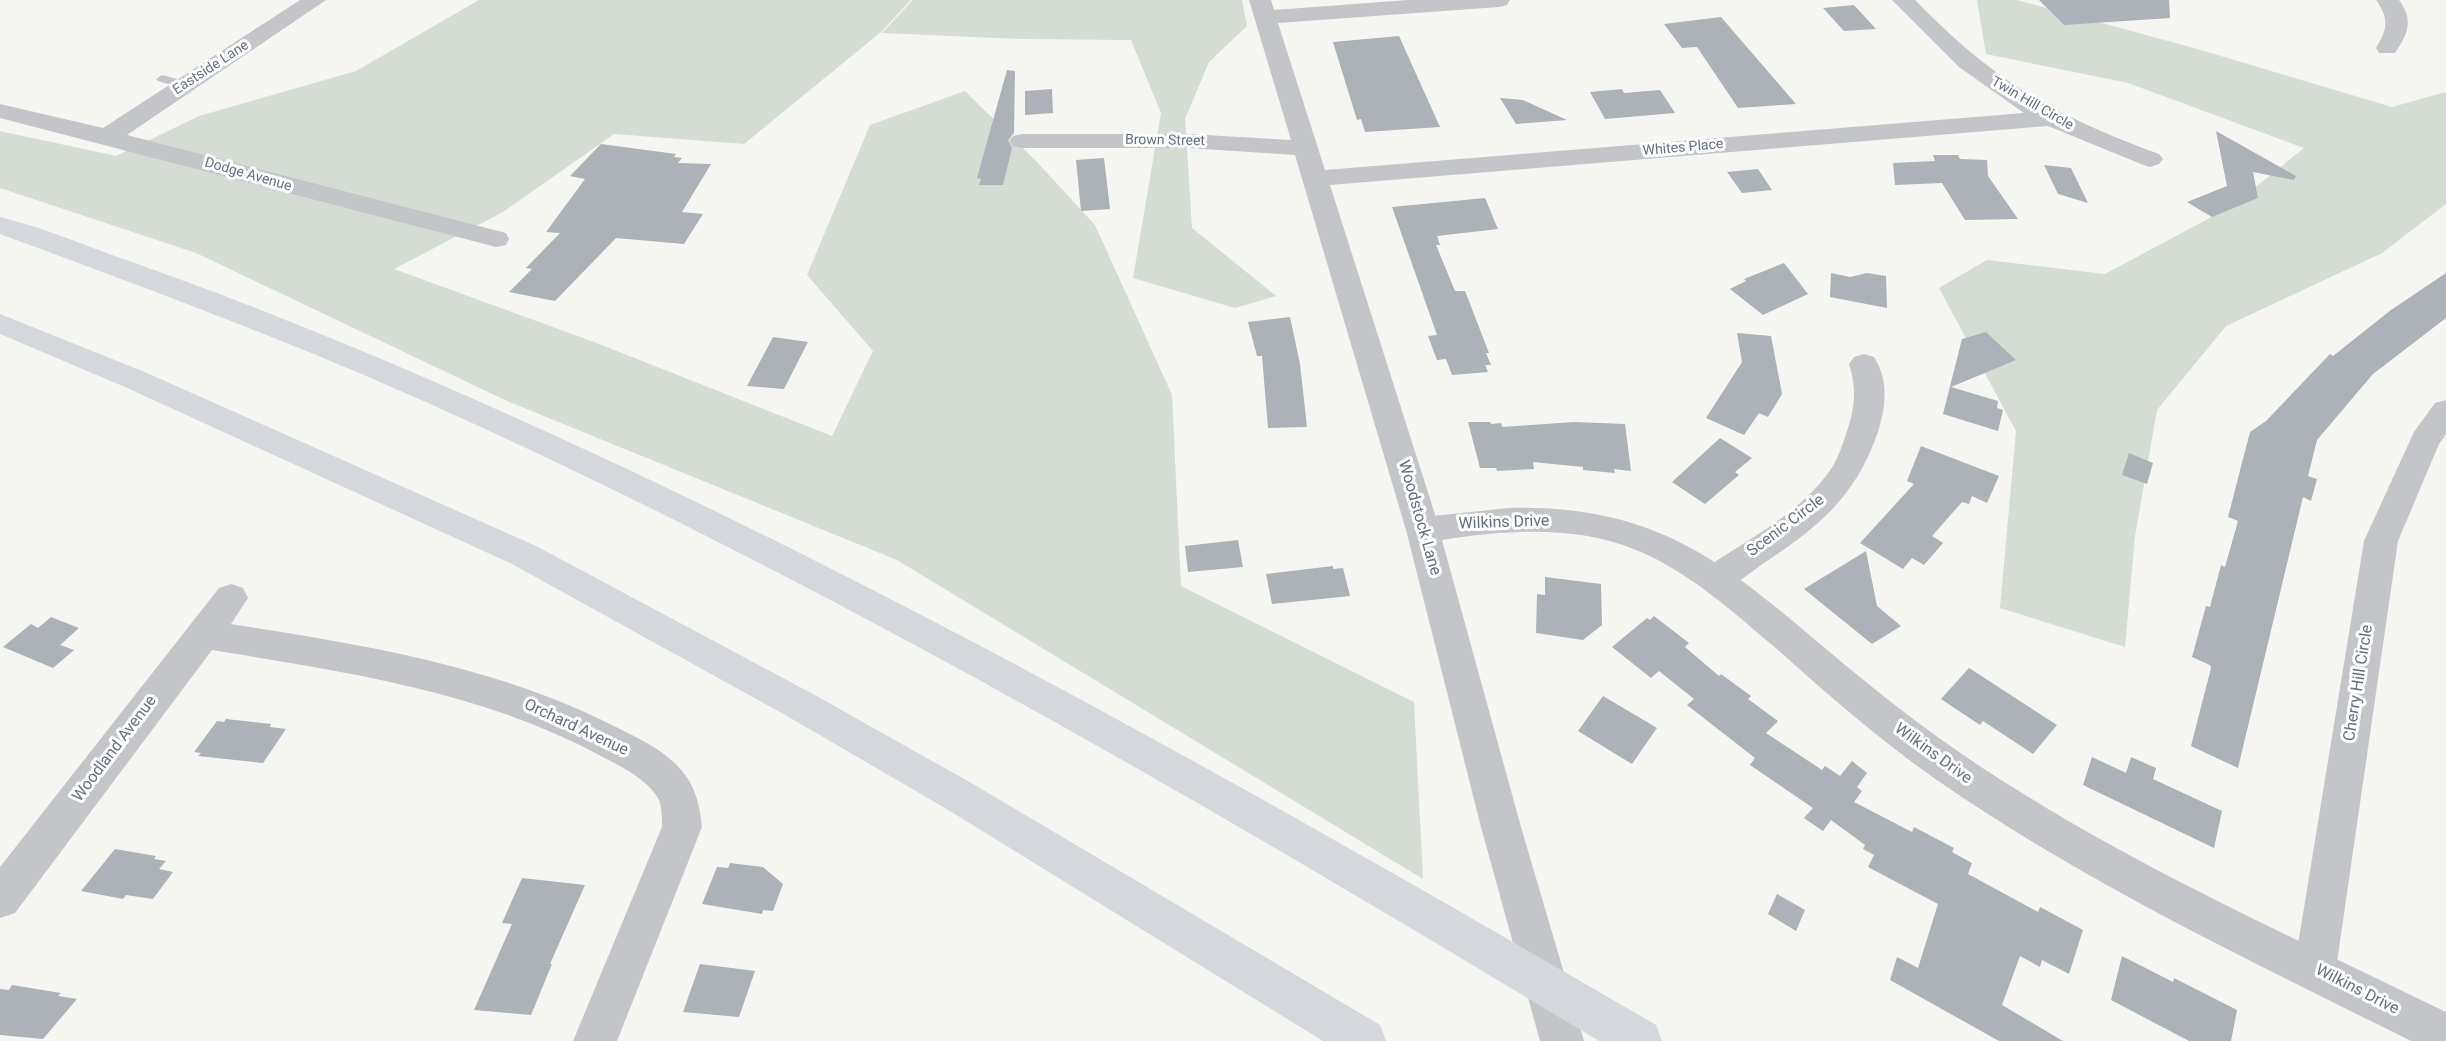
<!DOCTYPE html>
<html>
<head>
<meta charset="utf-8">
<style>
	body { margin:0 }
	canvas { display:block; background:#f5f5f2 }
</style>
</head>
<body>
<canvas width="2446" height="1041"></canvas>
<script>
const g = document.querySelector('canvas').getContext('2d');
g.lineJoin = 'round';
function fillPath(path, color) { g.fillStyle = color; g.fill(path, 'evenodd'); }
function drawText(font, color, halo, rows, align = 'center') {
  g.font = font + ' Roboto,sans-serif'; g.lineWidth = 6; g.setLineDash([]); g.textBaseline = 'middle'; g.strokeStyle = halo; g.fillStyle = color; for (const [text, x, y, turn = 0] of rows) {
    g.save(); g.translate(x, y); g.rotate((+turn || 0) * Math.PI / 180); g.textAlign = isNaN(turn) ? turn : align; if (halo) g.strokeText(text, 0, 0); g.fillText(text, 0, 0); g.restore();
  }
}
fillPath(new Path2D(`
	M479,0h432l-30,32 -137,112 -130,-10 -111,78 -109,57 200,73 238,94 41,-85 -66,-76 63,-150 95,-34 71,70 59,64 77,170 9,191 233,116 9,177 -526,-319 -390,-159 -311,-148 -196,-65v-57l116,25 83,-40 157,-45z
	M913,0h329l5,26 -38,36 -24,57 7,109 84,68 -41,12 -102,-30 28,-165 -30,-73 -110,-1 -139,-6z
	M1977,0h40l177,48 198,59 54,-15v112l-64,49 -156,73 -69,84 -22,126 -10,111 -125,-39 16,-177 -77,-143 48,-28 118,14 127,-68 72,-58 -176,-65 -142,-29z`), '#d5dcd3');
fillPath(new Path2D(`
	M2039,0h130l1,18 -106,7z
	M1854,5l22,24 -32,2 -21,-23z
	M1721,17l75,87 -58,4 -41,-61 -15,1 -18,-24z
	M1399,36l41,91 -75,5 -4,-13 -4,1 -24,-78z
	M1007,70l8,1 -1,62 -6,7 4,8 -9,37h-24l2,-6 -4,-1z
	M1052,89l1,24 -28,2v-24z
	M1622,89l2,4 36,-3 15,23 -70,6 -15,-27z
	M1500,98l23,2 44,20 -51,4z
	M2216,131l80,45 -2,4 -41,-8 5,26 -46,19 -25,-15 40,-16z
	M601,144l75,10 -2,3 8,1 -4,5 33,1 -29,48 21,2 -19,30 -68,-6 -61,63 -46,-9 23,-23 -6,-1 34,-35 -14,-1 39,-53 -15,-3z
	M1933,155h25l2,4 27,1 1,16 30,43 -53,1 -23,-37 -47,2 -2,-22 42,-2z
	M1104,158l6,51 -29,2 -5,-51z
	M2044,165l27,3 17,35 -30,-9z
	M1758,169l14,21 -30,3 -15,-21z
	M1485,198l13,31 -61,7 3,9h-4l19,46h10l24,62h-3l5,12h-6l3,7 -36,3 -6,-16 -9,1 -9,-24 9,-1 -45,-128z
	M1784,263l24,31 -45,21 -33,-26 16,-8 -2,-2z
	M1831,273l19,4 17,-4 19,3 1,32 -57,-11z
	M2446,273v45l-73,56 -56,66 -9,36 9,3 -6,22 -8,-4 -65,271 -47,-22 20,-78 -1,-3 -18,-8 14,-51 4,1 11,-42 4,2 13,-46 -10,-4 22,-85 16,-11 64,-67 3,2 58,-46z
	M1290,317l10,47 7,63 -39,1 -6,-72h-5l-9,-34z
	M1986,332l30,28 -65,27 47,14 -1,7 6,2 -5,21 -55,-17 19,-75z
	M1737,333l34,3 11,58 -14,23 -9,-4 -15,22 -38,-17 36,-56z
	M773,337l35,5 -24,47 -37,-3z
	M1468,422h22l1,2 10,-1 1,4 72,-5 51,2 6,47 -17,-2 1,4 -32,-3v-3l-50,-5 1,7 -37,2 -1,-3h-16z
	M1720,438l32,20 -17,14 4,3 -34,29 -33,-22z
	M1921,446l78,30 -12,27 -15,-7 -3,8 -7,-2 -30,34 11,7 -19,22 -12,-7 -9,11 -43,-26 54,-59 -7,-3z
	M2129,453l24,10 -6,21 -25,-9z
	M1238,540l5,27 -55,5 -3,-26z
	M1866,551l11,55 24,20 -29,18 -68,-55z
	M1333,566v3l10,-1 7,28 -78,8 -6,-30z
	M1545,577l56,7 1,41 -19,15 -47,-7 1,-39 8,1z
	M1654,616l35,27 -4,4 34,29 2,-2 30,22 -3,3 30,22 -12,12 56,37 3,-4 15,10 12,-15 15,12 -10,14 5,4 -8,11 58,30 2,-5 40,21 -2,4 20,11 -4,11 70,38 2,-5 43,23 -14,44 -27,-14 -2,7 -20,-11 -18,49 61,36h-64l-109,-61 7,-23 21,11 20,-64 -70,-37 6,-12 -11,-6 2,-4 -34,-25 -8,11 -19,-13 9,-10 -63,-43 5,-7 -68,-53 7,-6 -35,-28 -8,7 -39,-31 35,-29 3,2z
	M51,617l28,11 -19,17 14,5 -21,18 -50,-21 28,-23 7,4z
	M1969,668l88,57 -24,29 -50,-33 -3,4 -39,-26z
	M1603,696l54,32 -25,36 -54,-33z
	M226,719l45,5 -1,3 16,2 -23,34 -65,-7 3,-3 -7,-1 23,-31 7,1z
	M2092,757l34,16 5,-16 25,11 -3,11 69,32 -8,37 -131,-63z
	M115,849l41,7 -2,3 12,2 -7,8 14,3 -20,27 -27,-4 -3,4 -42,-8z
	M730,863l33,4 20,17 -10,27 -10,-1 -1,4 -60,-10 15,-37 11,1z
	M522,878l63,7 -35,79h2l-21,51 -57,-5 38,-86 -10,-1z
	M1777,894l28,16 -9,21 -28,-17z
	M2122,956l51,26 1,-4 63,32 -6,31h-42l-78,-41z
	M700,964l55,7 -16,46 -56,-5z
	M12,985l49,8 -3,3 19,3 -34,40 -43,-4v-46l9,1z`), '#acb2b8');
fillPath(new Path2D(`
	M162,75l27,7 2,3 -6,4 -27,-8 -2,-2z`), '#c3c5c9');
fillPath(new Path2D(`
	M300,0h26l-199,135 379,98 3,6 -3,6 -10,2 -496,-129v-14l103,24z
	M1249,0h22l3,10 134,-10h102l-3,5 -8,2 -221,16 47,147 699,-57 -65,-46 -67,-67h23c79,81 138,115 244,154l4,5 -4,5 -9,3 -9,-3 -93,-38 -718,59 110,345 -5,9 -12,4 -12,-4 -5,-9 -111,-375 -107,-7h-166l-9,-2 -3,-5 3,-5 9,-2h166l103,6z
	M2376,0h23c15,20 9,34 -4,53h-16l-3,-5c12,-19 13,-30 0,-48z
	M1864,354l10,3c15,24 12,49 4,75 -22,64 -59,95 -114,131 -19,13 -37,32 -60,24l-5,-9 5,-9c45,-30 99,-57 129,-103 6,-10 10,-23 14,-35 8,-23 10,-43 2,-67l5,-7z
	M2446,400v34l-7,10 -41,97 -62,428 -6,15 -15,6 -15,-6 -6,-15 70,-428 50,-109 21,-29z
	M231,584l12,4 5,10 -17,26c133,21 268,42 389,105 22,11 47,23 63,43 13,16 17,35 19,55l-85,214h-44l89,-214c0,-8 0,-19 -3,-27 -10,-20 -39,-34 -58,-44 -120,-65 -256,-84 -389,-106l-197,263 -15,5v-51l219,-279z`), '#c3c5c9');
fillPath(new Path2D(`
	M1509,508c163,-4 228,68 346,165 53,44 108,84 167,120 135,84 281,149 424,219v29h-35c-162,-81 -328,-159 -477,-263 -55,-39 -106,-83 -156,-128 -44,-37 -88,-78 -142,-100 -60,-25 -130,-20 -194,-10l79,287 63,214h-44l-59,-214 -75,-297 5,-9 12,-4z`), '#c3c5c9');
fillPath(new Path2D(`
	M0,217c45,11 88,30 132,45 116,41 231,88 344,138 407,180 795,401 1180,625l6,16h-63c-384,-232 -771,-459 -1180,-642 -137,-61 -278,-113 -419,-165z
	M0,314l147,59 389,173 277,148 160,90 407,241 6,16h-63l-378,-233 -158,-92 -275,-152 -387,-177 -125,-53z`), '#d4d8dc');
drawText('14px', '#657182', '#fff', [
	["Eastside Lane",211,68,-33],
	["Twin Hill Circle",2032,104,30],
	["Brown Street",1165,141,1],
	["Whites Place",1683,148,-5],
	["Dodge Avenue",248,175,16]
]);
drawText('16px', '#657182', '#fff', [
	["Woodstock Lane",1419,518,74],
	["Wilkins Drive",1504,523,-2],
	["Scenic Circle",1786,526,-37],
	["Cherry Hill Circle",2359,683,-81],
	["Orchard Avenue",576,728,25],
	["Woodland Avenue",115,749,-53],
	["Wilkins Drive",1933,754,36],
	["Wilkins Drive",2357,990,27]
]);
</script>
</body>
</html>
